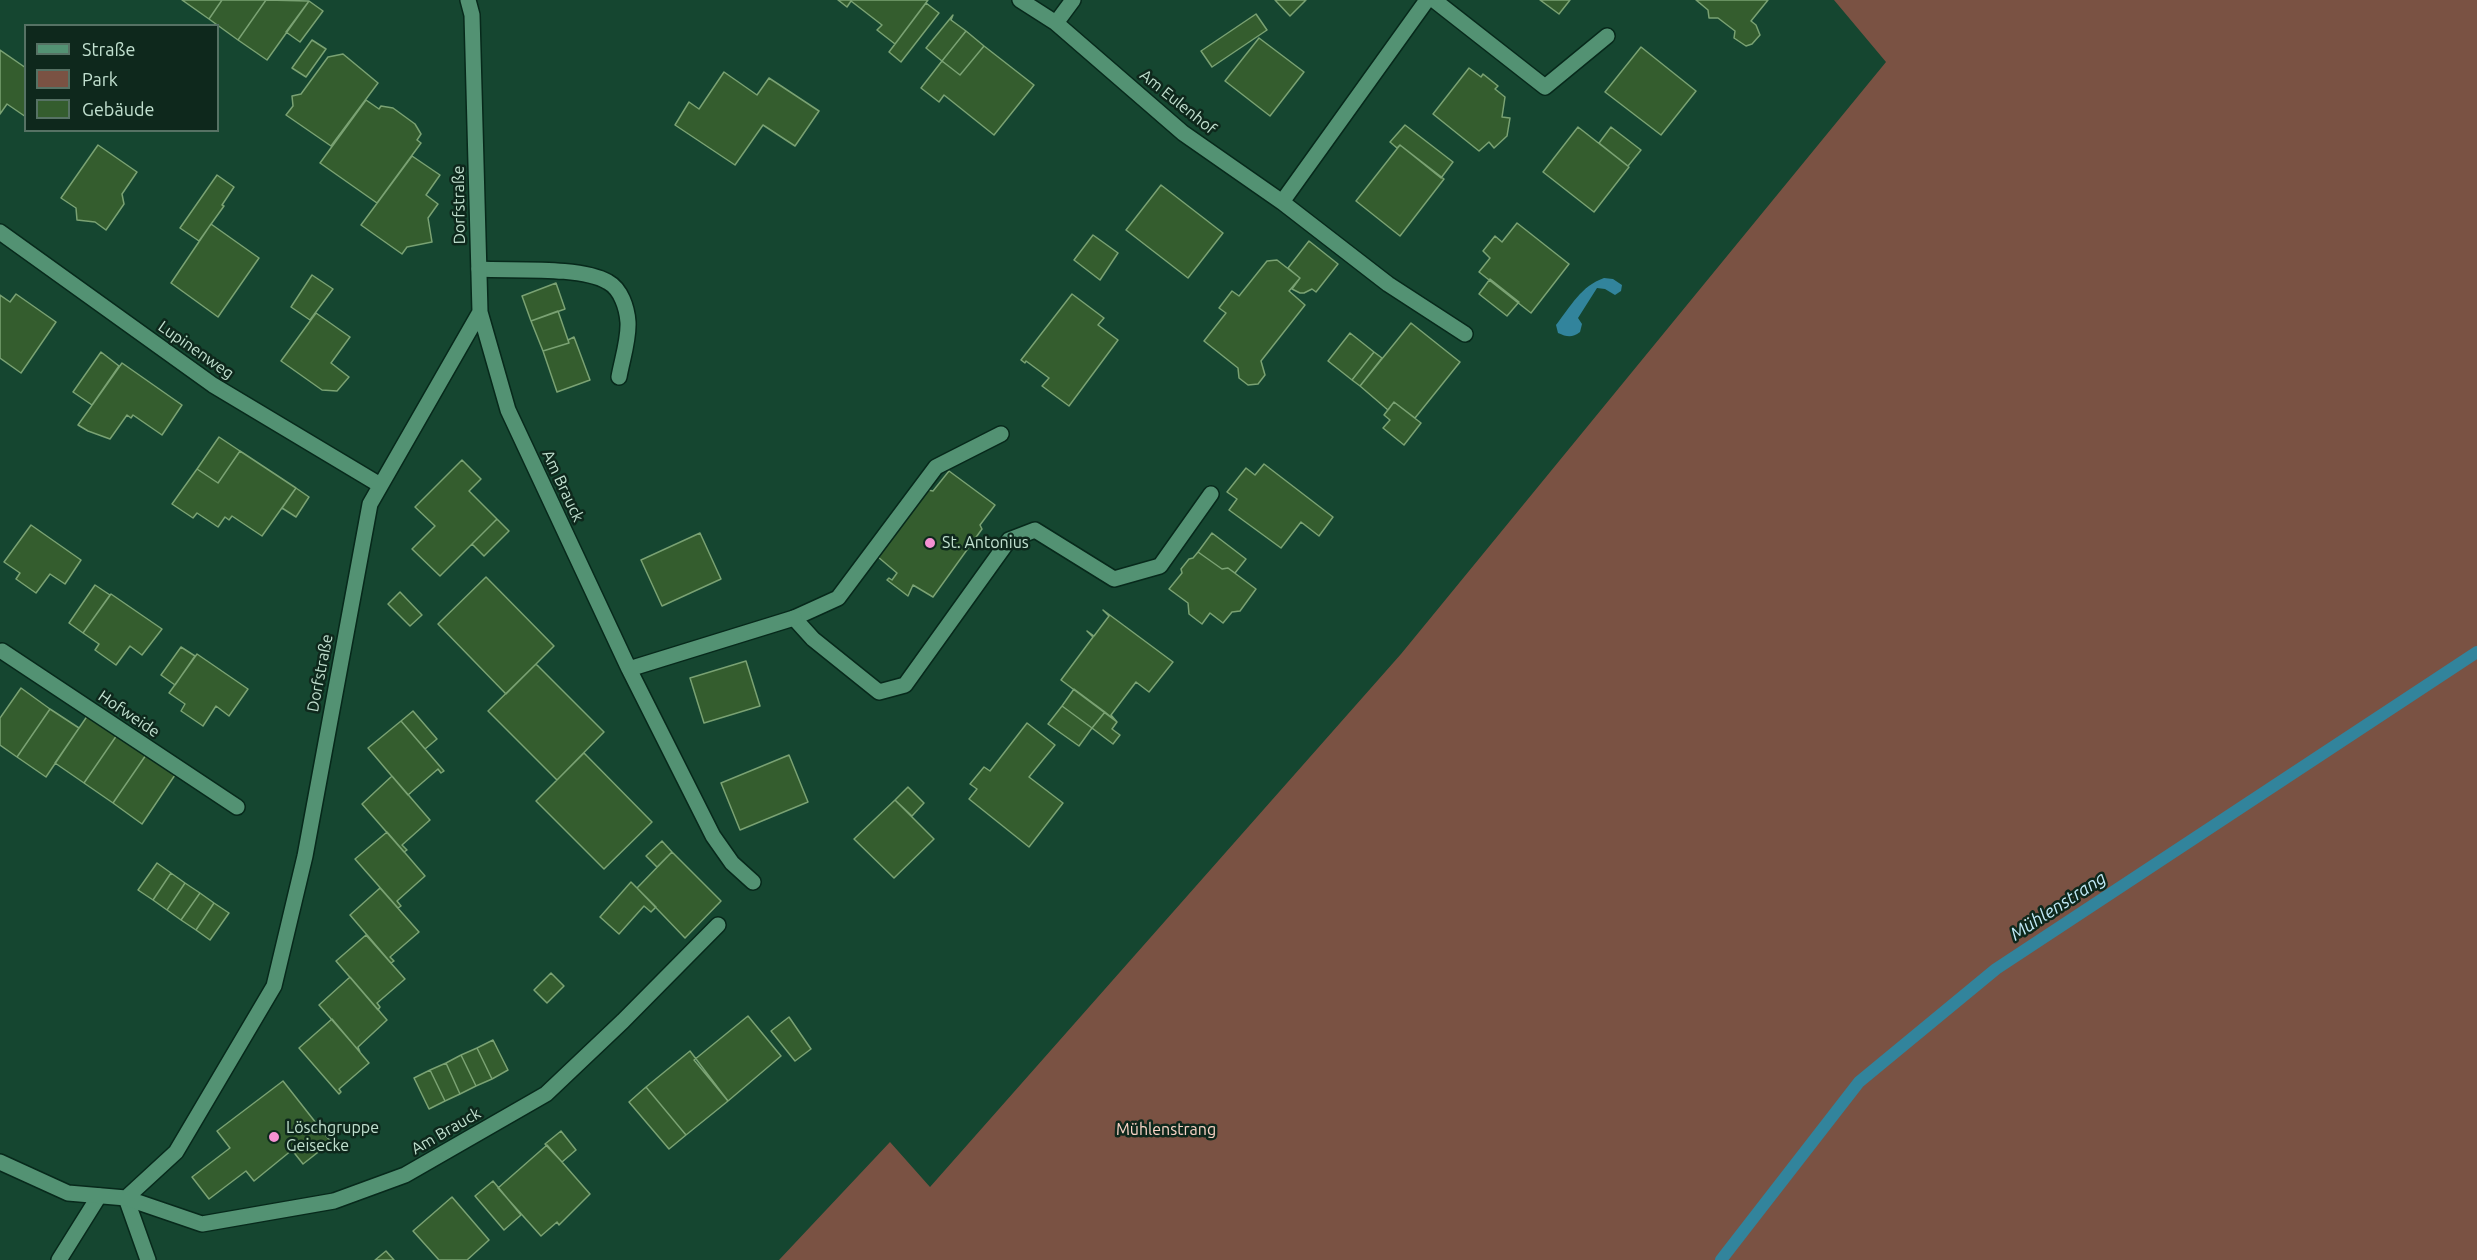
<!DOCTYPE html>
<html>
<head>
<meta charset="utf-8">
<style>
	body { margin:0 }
	#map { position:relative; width:2477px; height:1260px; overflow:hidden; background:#154630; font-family:Ubuntu,sans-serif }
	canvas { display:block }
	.legend { position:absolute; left:24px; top:24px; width:195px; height:108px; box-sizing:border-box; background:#0e281c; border:2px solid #567264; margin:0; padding:8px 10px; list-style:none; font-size:18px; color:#c1e0cf }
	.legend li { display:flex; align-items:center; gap:12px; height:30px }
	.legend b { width:30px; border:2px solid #567264 }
</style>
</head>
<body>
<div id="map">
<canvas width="2477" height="1260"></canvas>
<ul class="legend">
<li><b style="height:8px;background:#539273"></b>Straße</li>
<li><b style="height:16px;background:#7a5243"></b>Park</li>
<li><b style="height:16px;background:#345d2e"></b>Gebäude</li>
</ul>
</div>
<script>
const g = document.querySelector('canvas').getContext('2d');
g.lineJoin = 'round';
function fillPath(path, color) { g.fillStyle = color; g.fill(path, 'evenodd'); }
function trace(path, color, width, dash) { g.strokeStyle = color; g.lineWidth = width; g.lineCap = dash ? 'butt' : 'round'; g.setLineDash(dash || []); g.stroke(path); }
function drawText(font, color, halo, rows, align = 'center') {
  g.font = font + ' Ubuntu,sans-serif'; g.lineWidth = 5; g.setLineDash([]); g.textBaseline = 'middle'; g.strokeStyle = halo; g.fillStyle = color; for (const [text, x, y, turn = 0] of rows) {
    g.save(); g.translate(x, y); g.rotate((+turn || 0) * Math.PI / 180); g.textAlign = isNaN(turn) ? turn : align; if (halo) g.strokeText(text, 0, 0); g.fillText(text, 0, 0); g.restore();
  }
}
fillPath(new Path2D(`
	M1834,0h643v1260h-1698l111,-118 40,45 471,-533 485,-592z`), '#7a5243');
fillPath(new Path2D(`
	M1604,278l9,1 9,6 -1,6 -6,4 -10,-6 -8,-1 -19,30 4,6 -2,8c-8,6 -13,5 -22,1l-2,-8c15,-19 25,-39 48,-47z`), '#32849c');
trace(new Path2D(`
	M1721,1260l138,-178 137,-113 481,-317`), '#32849c', 12);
const building = new Path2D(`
	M182,0h40l-13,19z
	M222,0h44l-28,40 -29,-21z
	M266,0l43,1 -42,59 -29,-20z
	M838,0h90l-33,44 -18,-14 5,-5 -31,-24 -4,6z
	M1275,0h31l-16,16z
	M1540,0h30l-11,14z
	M1696,0h72l-17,21 5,4 4,10 -8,9 -6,2 -12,-8 1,-7 -17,-13h-9l-1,-8z
	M309,1l14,10 -23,31 -14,-10z
	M926,3l13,10 -38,49 -12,-10z
	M1256,14l11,16 -55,37 -11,-16z
	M953,15l-2,5 15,11 -24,30 -16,-13z
	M966,31l18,15 -24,29 -18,-14z
	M1259,38l45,34 -34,44 -45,-35z
	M312,40l14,9 -20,28 -14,-9z
	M984,46l50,39 -40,50 -50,-40 -5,7 -18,-14 21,-27 18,14z
	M1641,47l55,44 -35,44 -56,-43z
	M0,50l26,18v49l-19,-13 -7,10z
	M343,54l35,29 -47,63 -45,-31 7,-9 -1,-10 9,-2 27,-37z
	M1469,68l12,9 2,-3 15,12 -3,3 10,8 -3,20 8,1 -3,18 -13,12 -5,-6 -10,9 -46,-37z
	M724,72l33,23 12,-17 50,33 -24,35 -32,-21 -28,40 -60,-40 14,-23 10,7z
	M366,100l13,9 2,-3 12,2 22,16 6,10 -4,6 4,3 -44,60 -57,-40z
	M1405,125l48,37 -12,16 -41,-33 -3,3 -7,-6z
	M1578,127l51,40 -35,45 -51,-40z
	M1611,127l30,23 -13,16 -29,-23z
	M98,145l39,27 -15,22 2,10 -18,26 -11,-8 -18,-2 -1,-12 -15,-10z
	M1400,145l44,34 -44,57 -44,-35z
	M412,156l28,19 -14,20 12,9 -10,14 4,24 -25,5 -5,7 -41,-29z
	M217,175l17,12 -12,18 2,1 -25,35 -19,-13z
	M1161,185l62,48 -35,45 -62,-48z
	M1517,223l52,41 -38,49 -52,-41 11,-14 -7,-7 12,-15 7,6z
	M211,224l48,34 -41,59 -47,-34z
	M1093,235l25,18 -18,27 -26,-20z
	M1309,241l29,23 -22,28 -4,-3 -8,4h-4l-8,-4 8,-11 -12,-10z
	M1277,260l23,18 -11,13 16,14 -44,56 4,14 -7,9 -10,1 -9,-7 -1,-10 -34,-27 22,-28 -7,-5 13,-17 7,5 28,-35z
	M312,275l21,14 -23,31 -19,-13z
	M1490,279l29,23 -12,14 -28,-22z
	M556,283l9,26 -34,12 -9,-25z
	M16,294l40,28 -35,51 -21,-15v-63l10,7z
	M1072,294l32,24 -6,7 20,15 -49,66 -27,-20 7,-8 -23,-17 -1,2 -4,-3z
	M558,311l11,32 -26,8 -12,-30z
	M316,313l34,24 -19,26 18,14 -12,14 -15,-1 -41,-29z
	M1411,323l49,39 -45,56 -21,-16 -6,8 -28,-24z
	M1350,333l24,19 -22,28 -24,-19z
	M574,337l16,43 -33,12 -14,-41 26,-8 -1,-3z
	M101,352l18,14 -27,39 -19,-13z
	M1374,352l8,6 -22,28 -8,-6z
	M122,363l60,42 -20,30 -29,-20 -2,3 -4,-3 -17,24 -22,-8 -10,-6z
	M1394,402l27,21 -17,22 -21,-17 7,-8 -6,-5z
	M219,437l21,14 -22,32 -21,-14z
	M240,451l56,37 -34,48 -30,-20 -3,4 -4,-3 -7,10 -21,-14 -4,5 -21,-14 25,-35 21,14z
	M462,460l19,19 -12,12 28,28 -57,57 -28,-27 23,-23 -20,-19z
	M1264,464l69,53 -14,19 -18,-14 -20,26 -52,-38 8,-11 -10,-7 19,-24 9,7z
	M949,471l46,34 -15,20 2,4 -49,68 -20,-12 -5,11 -21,-16 2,-2 3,2 5,-7 -19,-16 50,-67 5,1z
	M296,488l13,9 -13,20 -14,-9z
	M497,519l12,12 -25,25 -12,-12z
	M31,525l50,35 -16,24 -15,-10 -14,19 -20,-14 4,-6 -16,-11z
	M700,533l21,46 -59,27 -21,-46z
	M1212,533l34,26 -11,14 -7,-5 -6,1 -24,-17z
	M1198,552l24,17 6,-1 28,21 -16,22 -8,1 -9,11 -13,-10 -8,11 -13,-10 -1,-11 -19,-14 13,-16 -1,-4 8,-10 4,-1z
	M486,577l68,69 -48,48 -68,-70z
	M95,585l15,10 -27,38 -14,-10z
	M400,592l22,23 -12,11 -22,-22z
	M111,594l51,35 -20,26 -12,-9 -14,19 -21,-15 4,-6 -16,-11z
	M1103,610l70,52 -24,30 -13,-10 -25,33 6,7 -56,-42 32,-43 -6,-6 7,5 15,-20z
	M181,647l14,9 -20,29 -14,-10z
	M197,654l51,35 -19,27 -13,-10 -13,20 -22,-15 4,-7 -16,-11z
	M746,661l14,45 -56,17 -14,-45z
	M536,664l68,68 -47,48 -69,-69z
	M21,688l29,21 -33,48 -17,-12v-27z
	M1074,689l31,23 -13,16 -30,-22z
	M1062,706l30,22 -13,18 -31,-22z
	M50,709l29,19 -33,49 -29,-20z
	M413,711l24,28 -12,10 -24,-28z
	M1105,712l12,10 -5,7 8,6 -7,9 -21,-16z
	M88,715l29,20 -33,48 -29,-20z
	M401,721l43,50 -3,2 -3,-4 -30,26 -40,-47z
	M1027,723l28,22 -26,32 34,26 -34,44 -60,-48 8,-10 -7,-5 14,-17 6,4z
	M117,735l29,20 -33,48 -29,-20z
	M584,753l68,69 -48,47 -68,-68z
	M146,755l29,20 -33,49 -29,-21z
	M789,755l19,47 -68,28 -19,-47z
	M392,776l38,44 -28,25 5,5 -3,2 -42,-48z
	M908,787l16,16 -12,13 -17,-16z
	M895,800l39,39 -40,39 -40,-39z
	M387,832l38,44 -28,25 4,5 -3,2 -43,-49z
	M662,841l10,11 -15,15 -11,-11z
	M672,852l49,49 -36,37 -48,-50z
	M157,863l14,10 -18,27 -15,-10z
	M171,873l14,10 -18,27 -14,-10z
	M631,882l25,25 -5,5 -7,-6 -25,28 -19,-17z
	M185,883l15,10 -19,27 -14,-10z
	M380,888l39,44 -29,25 4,4 -3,2 -41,-48z
	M200,893l14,10 -18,27 -15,-10z
	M214,903l15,10 -19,27 -14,-10z
	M366,935l39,44 -28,24 3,4 -2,3 -42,-49z
	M551,973l13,13 -17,17 -13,-13z
	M350,977l37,43 -29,27 2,5 -41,-47z
	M748,1016l33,40 -53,45 -34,-41z
	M789,1017l22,32 -16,12 -24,-30z
	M332,1019l37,44 -30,26 2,3 -2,2 -40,-46z
	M493,1040l15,30 -16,9 -15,-31z
	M477,1048l15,31 -16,7 -15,-31z
	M690,1051l38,50 -42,34 -40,-48z
	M461,1055l15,31 -16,8 -14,-31z
	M446,1063l14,31 -15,7 -15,-31z
	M430,1070l15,31 -16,8 -15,-31z
	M283,1081l48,61 -28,22 -11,-14 -38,31 -8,-10 -37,28 -17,-22 38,-29 -13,-17z
	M646,1087l40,48 -17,14 -40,-47z
	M561,1131l15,19 -14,12 -17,-18z
	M547,1145l43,49 -31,31 -2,-3 -16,14 -43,-48z
	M493,1181l28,34 -17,15 -29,-34z
	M452,1197l37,43 -22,20h-28l-26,-29z
	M386,1251l8,9h-19z`);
fillPath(building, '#345d2e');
trace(building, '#7aa273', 1.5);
const lane = new Path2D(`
	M479,269c33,2 102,-3 129,13 13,7 19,26 20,40 1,17 -6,38 -9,55
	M1001,434l-65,33 -98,131 -44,20 19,21 66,53 26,-7 104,-145 26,-10 79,49 46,-13 51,-72
	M126,1198l22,62
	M59,1260l40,-64`);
const street = new Path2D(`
	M1020,0l36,23 127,110 99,69 106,82 77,50
	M1434,0l111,87 62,-51
	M1056,23l17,-23
	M1282,202l145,-202
	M0,232l213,153 167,100
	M480,312l28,98 121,259 84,167 19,27 21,19
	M2,651l235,156
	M629,669l165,-51
	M0,1162l68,31 58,5 50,-46 98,-166 31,-130 65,-352 110,-192 -8,-297 -4,-15
	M126,1198l76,26 132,-23 71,-26 141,-81 77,-73 95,-96`);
trace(lane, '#07291b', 18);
trace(street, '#07291b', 18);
trace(lane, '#539273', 15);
trace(street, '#539273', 15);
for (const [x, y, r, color] of [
	[930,543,6,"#f591d2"],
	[274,1137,6,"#f591d2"]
]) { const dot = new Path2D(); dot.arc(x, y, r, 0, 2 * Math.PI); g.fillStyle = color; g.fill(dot); trace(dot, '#0e281c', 2); }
drawText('16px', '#c1e0cf', '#0e281c', [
	["Am Eulenhof",1178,102,39],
	["Dorfstraße",459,205,-91],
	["Lupinenweg",196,350,35],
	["Am Brauck",563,486,65],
	["Dorfstraße",320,673,-79],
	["Hofweide",129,714,34],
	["Am Brauck",446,1131,-30]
]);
drawText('16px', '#c1e0cf', '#0e281c', [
	["St. Antonius",942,543],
	["Löschgruppe",286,1128],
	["Geisecke",286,1146]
], 'left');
drawText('16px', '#fbd5c7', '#0e281c', [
	["Mühlenstrang",1166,1130]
]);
drawText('italic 18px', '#c2ebf9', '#0e281c', [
	["Mühlenstrang",2058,906,-33]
]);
</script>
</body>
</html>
